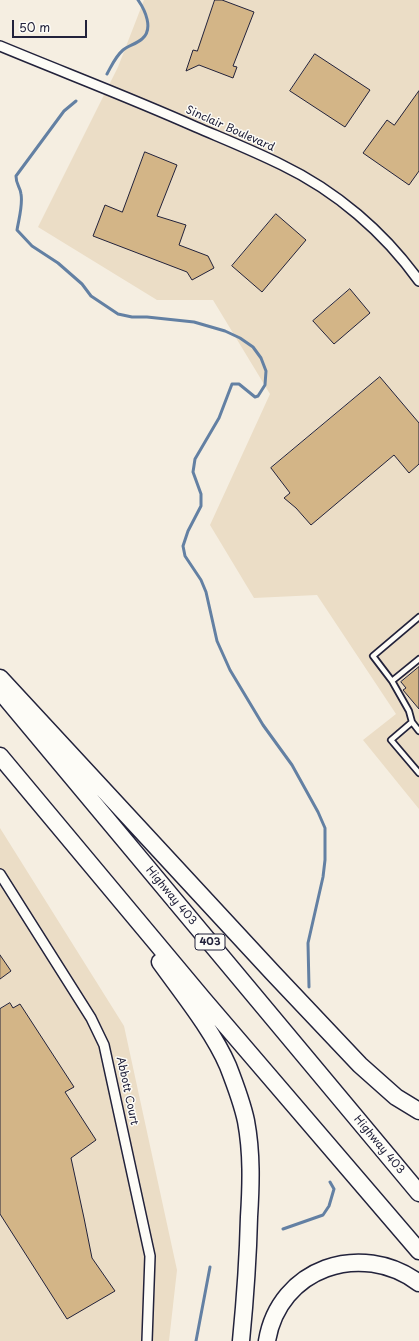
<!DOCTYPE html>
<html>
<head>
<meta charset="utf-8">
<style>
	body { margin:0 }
	#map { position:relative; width:419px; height:1341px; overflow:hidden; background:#f5eee1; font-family:"Playpen Sans",sans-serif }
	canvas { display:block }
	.scale { position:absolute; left:12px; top:20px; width:75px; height:18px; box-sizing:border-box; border:2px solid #22223b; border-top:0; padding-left:5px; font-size:12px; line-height:14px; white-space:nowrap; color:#22223b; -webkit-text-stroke:3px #fdfcf7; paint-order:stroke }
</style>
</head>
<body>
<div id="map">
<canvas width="419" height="1341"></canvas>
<div class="scale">50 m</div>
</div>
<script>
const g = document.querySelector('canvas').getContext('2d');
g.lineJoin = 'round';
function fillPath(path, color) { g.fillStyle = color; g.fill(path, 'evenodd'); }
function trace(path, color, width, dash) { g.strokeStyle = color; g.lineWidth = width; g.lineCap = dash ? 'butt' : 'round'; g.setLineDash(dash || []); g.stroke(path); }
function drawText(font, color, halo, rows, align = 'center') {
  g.font = font + ' "Playpen Sans",sans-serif'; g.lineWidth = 3; g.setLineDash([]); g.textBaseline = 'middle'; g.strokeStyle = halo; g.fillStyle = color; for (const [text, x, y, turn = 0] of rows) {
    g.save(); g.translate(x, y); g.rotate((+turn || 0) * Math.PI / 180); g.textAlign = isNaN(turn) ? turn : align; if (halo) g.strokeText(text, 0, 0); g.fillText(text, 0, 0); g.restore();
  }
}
fillPath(new Path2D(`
	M144,0h275v809l-56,-69 33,-26 -79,-119 -63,3 -44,-73 60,-131 -57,-94h-56l-119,-73 80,-160z
	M0,828l124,198 53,244 -8,71h-169z`), '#ebddc6');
trace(new Path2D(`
	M107,74c5,-9 8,-17 16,-24 5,-4 13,-6 19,-11 12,-10 3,-29 -4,-39
	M76,101l-12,10 -48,65c0,9 4,10 5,18 2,11 -2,24 -4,36l15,16 26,17 24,21 9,12 27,18 14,3h15l47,5 31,9 15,7 13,9 8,11 5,13 -1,14 -7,11 -3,1 -16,-13h-7l-13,34 -24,41 -2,13 8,22v12l-13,25 -5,15 2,10 16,24 5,12 11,49 13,29 33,55 29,40 26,47 7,16v32l-2,17 -15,66 1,44
	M283,1229l40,-14 6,-9 5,-17 -4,-7
	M196,1341l14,-74`), '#6380a3', 3);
const building = new Path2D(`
	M215,0h7l32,12 -21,54 4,1 -4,11 -34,-13 -13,6 7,-21 4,1z
	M315,54l55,36 -25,37 -55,-36z
	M419,91v80l-10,14 -46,-32 24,-33 7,5z
	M145,152l32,13 -20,51 29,9 -7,20 29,11 6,12 -22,12 -5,-8 -94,-36 12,-31 17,7z
	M276,214l30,26 -44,52 -30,-26z
	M350,289l20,24 -36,31 -21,-23z
	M380,377l39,46v41l-10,9 -15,-18 -83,70 -15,-17 -12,-10 6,-5 -19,-25z
	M419,667v42l-16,-19 3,-2 -5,-6z
	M0,955l11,16 -11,8z
	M10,1003l3,5 7,-4 54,83 -9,5 31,48 -25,18 13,60 8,40 23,33 -48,28 -67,-105v-205z`);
fillPath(building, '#d3b587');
trace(building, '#22223b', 1);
const lane = new Path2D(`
	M419,617l-46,39 19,25 17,30 3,11 7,9
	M392,681l27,-22
	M412,722l-21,18 28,33`);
const street = new Path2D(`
	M0,46c65,27 131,52 196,81 28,12 58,24 86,38 54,26 102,67 137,116
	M0,874l91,144 13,27 46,211 -3,85`);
const highway = new Path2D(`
	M0,678l273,295 87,92 36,32 23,14
	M0,691l419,502
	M0,756l203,243 216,252
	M160,962c23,32 53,69 68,104 7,18 14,36 18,55 6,32 5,64 3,96 -1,42 -4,83 -8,124
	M267,1341c12,-73 94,-101 152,-58`);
trace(lane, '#22223b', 8);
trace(street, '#22223b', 12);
trace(highway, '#22223b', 19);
trace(lane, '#fdfcf7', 4.5);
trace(street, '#fdfcf7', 9);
trace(highway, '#fdfcf7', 16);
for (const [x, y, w] of [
	[210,942,30]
]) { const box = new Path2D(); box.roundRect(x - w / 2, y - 8, w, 16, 3); g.fillStyle = '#fdfcf7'; g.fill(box); trace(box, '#22223b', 1); }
drawText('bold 10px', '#22223b', null, [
	["403",210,942]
]);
drawText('11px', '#22223b', '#fdfcf7', [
	["Sinclair Boulevard",230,129,24],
	["Highway 403",171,896,50],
	["Abbott Court",127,1091,78],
	["Highway 403",379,1145,50]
]);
</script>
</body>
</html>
